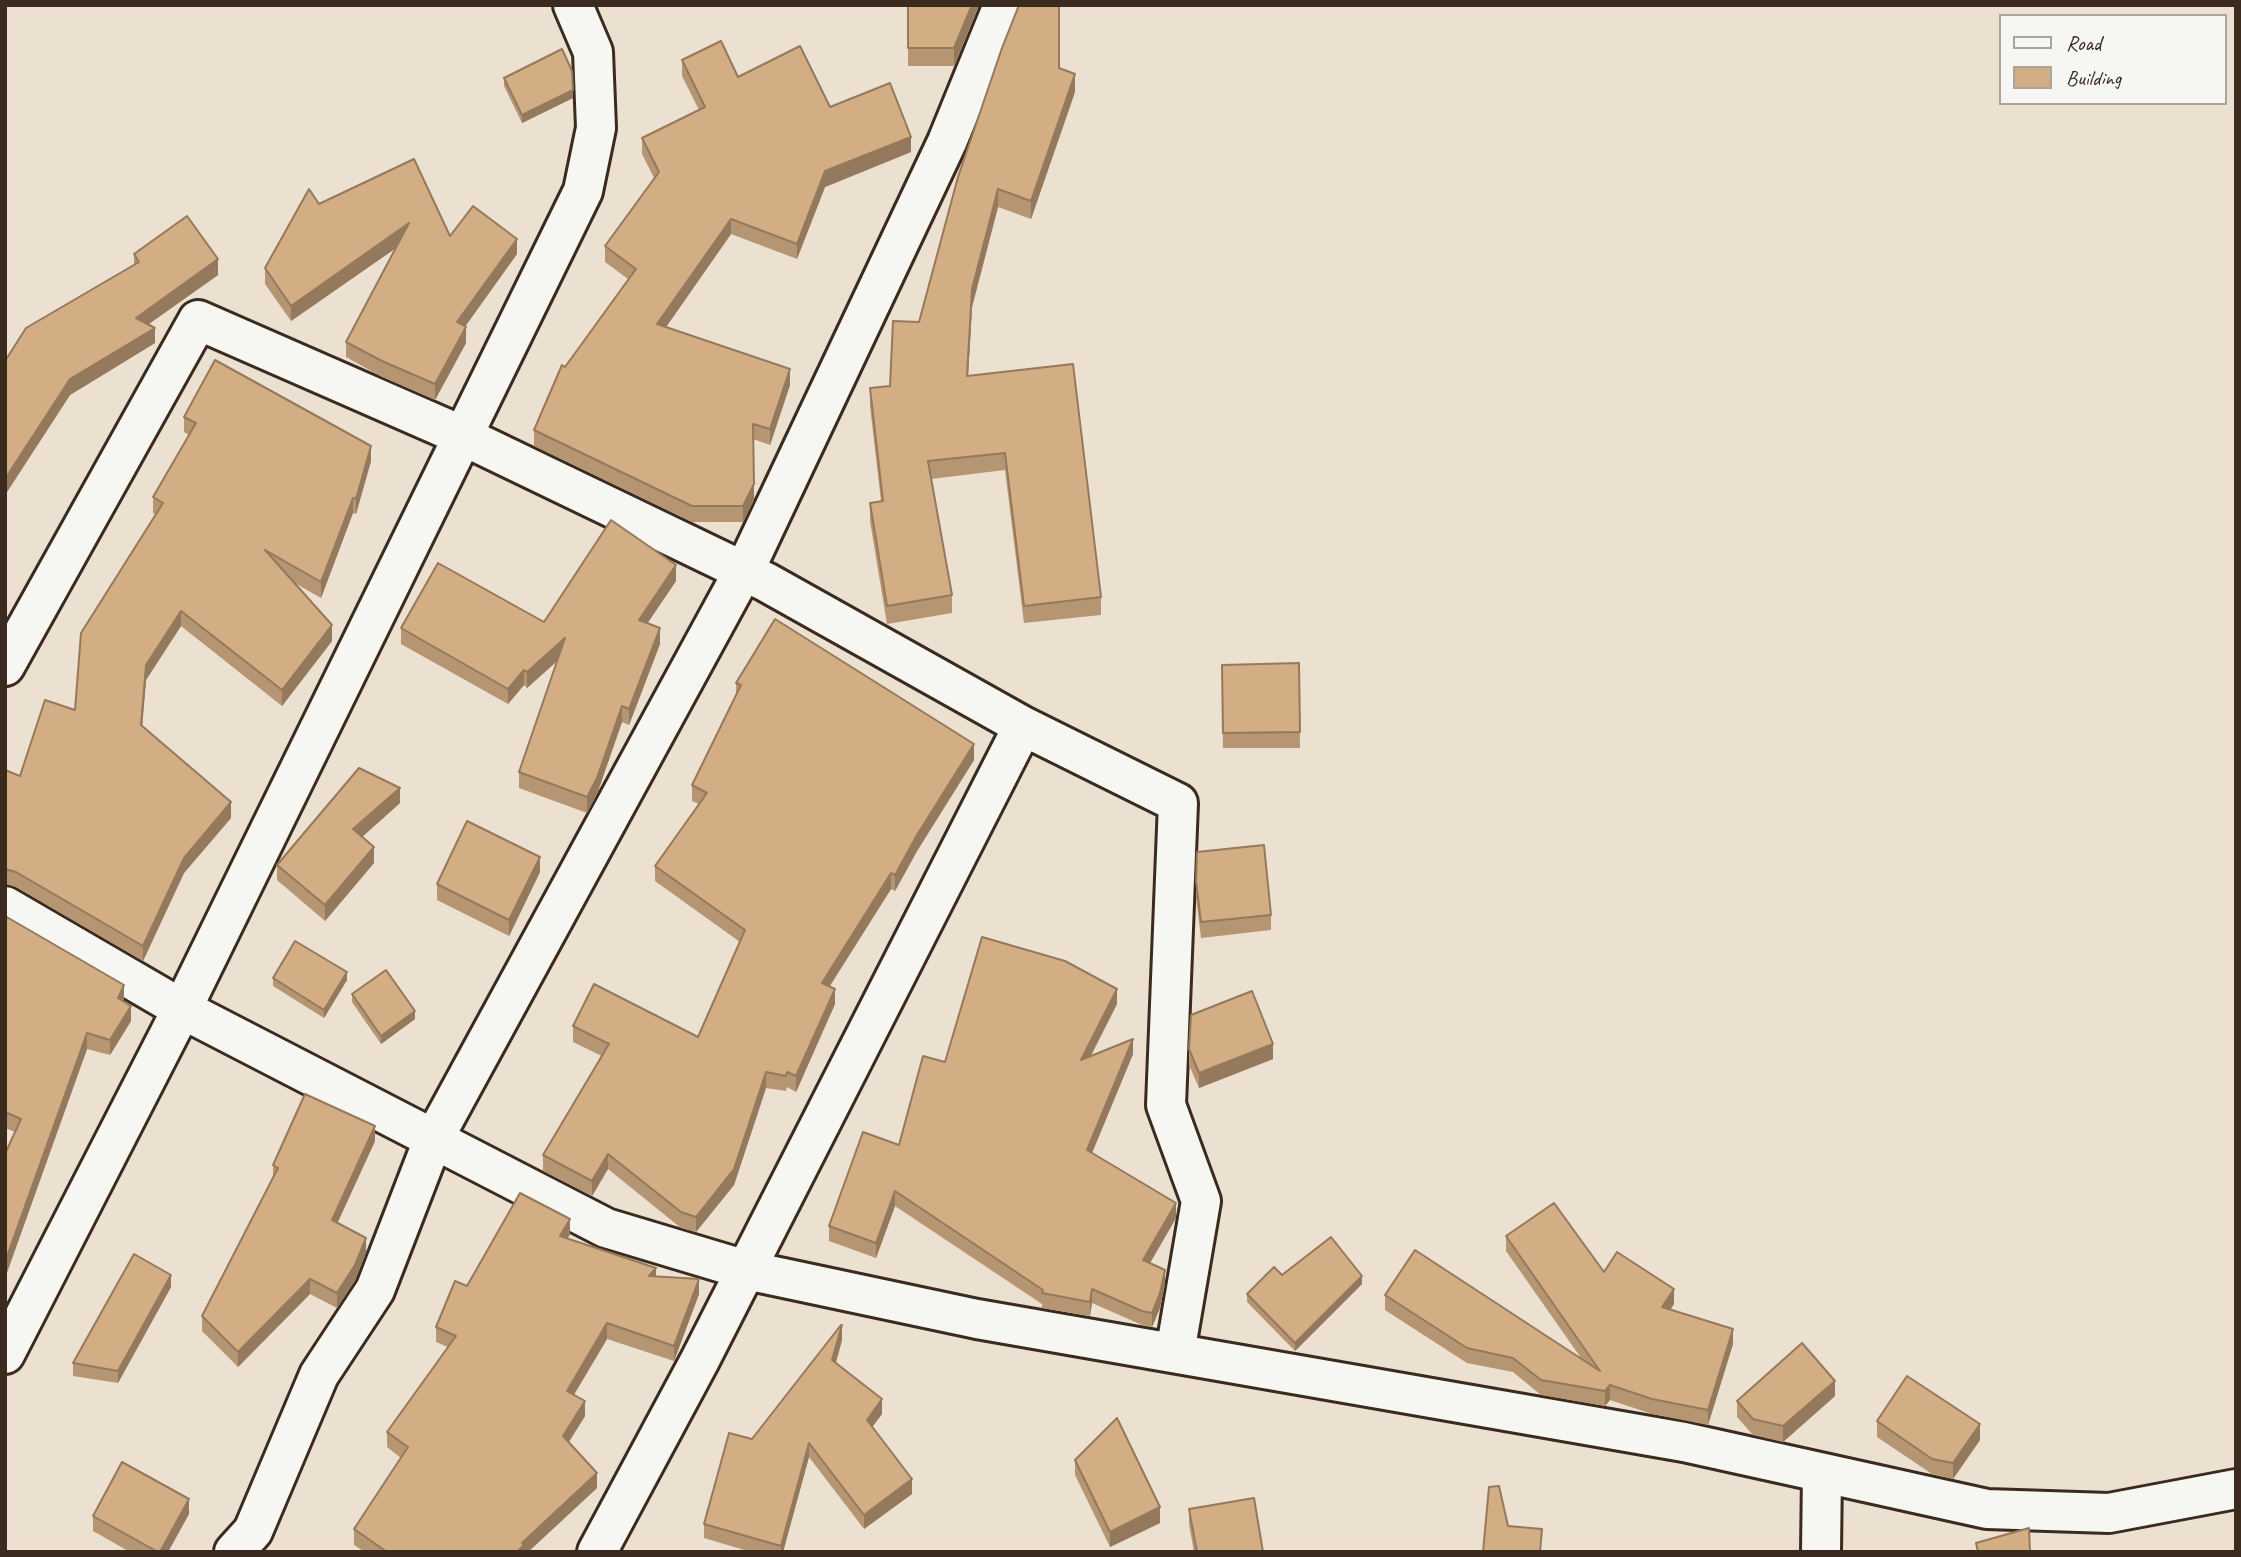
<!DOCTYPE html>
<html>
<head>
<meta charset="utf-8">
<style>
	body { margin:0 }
	#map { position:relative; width:2241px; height:1557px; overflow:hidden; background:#ece0d1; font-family:Caveat,sans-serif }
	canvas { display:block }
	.frame { position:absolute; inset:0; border:7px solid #3b2a1e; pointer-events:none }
	.legend { position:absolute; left:1999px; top:14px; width:228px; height:91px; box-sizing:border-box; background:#f6f6f2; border:2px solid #aba49d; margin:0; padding:9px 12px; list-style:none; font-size:21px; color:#3b2a1e }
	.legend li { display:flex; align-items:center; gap:14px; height:35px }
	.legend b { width:35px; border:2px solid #aba49d }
</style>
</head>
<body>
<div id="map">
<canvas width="2241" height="1557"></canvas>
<div class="frame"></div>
<ul class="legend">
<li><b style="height:9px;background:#f6f6f2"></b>Road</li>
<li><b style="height:19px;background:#d3ad84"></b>Building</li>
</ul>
</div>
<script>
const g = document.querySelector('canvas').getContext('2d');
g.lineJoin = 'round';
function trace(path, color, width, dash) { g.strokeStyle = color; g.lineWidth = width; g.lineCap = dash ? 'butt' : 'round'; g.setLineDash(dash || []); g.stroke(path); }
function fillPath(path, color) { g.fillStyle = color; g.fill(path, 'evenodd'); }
const minor = new Path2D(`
	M5,666l193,-346 265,116 303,146 257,144 155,77 -12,302 35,96 -26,152
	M5,906l177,103 424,219 140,42 231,49 707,123 303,67 122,4 127,-24
	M5,1354l177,-345 401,-818 13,-63 -3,-76 -20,-47
	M234,1552l19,-21 66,-156 56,-85 58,-150 317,-581 197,-417 56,-137
	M597,1552l103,-192 323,-634
	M1821,1552l1,-79`);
trace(minor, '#3b2a1e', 44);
trace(minor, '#f6f6f2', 38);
fillPath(new Path2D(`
	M908,5h71l-25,61h-46z
	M682,60l56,17 92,30 81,45 -86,35 -28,72 -66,-25 -65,93 124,58 -20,60 -17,-6 1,61 -11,22h-51l-158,-76v-16l31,-63 63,-88 -23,-17v-16l49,-68 -12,-24v-16l57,-28 -17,-34z
	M1059,68l16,24 -44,127 -33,-12 -26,100 -4,69 133,221v18l-77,8 -19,-153 -74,9 21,116v18l-65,11 -17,-103v-18l11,-2 -11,-95v-18l20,-2 29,-64z
	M504,78l69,20 -51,25 -18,-37z
	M319,204l131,32 67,18 -52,72 1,17 -31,57 -53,-23 -36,-20v-15l50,-94 -105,73 -26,-37v-16z
	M134,254l84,21 -69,49 6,19 -85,52 -65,100v-134l129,-95z
	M184,417l187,44 -15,53 -3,-1 -32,85 -28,-16 39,59 -50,65 -101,-80 -35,54 -4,47 89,91 -47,55 -41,88 -127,-74 -11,-3v-114l15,6 55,-66 80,-196 -2,-1v-16l36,-62 -5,-3z
	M676,581l-29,42 13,21 -31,81 -7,-3 -25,72 -10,19 -68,-25v-16l38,-111 -30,27 -3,-3 -16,19 -107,-60v-16l143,-6z
	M1299,663l1,85h-77l-1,-83z
	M736,683l238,77 -57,91 -22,40 -4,-2 -61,97 5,18 -39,88 -9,-5 -1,4 -20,-3 -32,97 -38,47 -15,-4 -73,-59 -16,27 -49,-25v-16l59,-99 -29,-14v-16l125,11 42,-95 -85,-61v-15l44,-62 -7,-3v-16l44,-90z
	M400,803l-38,34 12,26 -49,58 -48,-41v-15z
	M540,872l-31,64 -72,-36v-16z
	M1196,881l75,34v15l-70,8 -5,-41z
	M5,916l119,85 7,20 -21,34 -23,-6 -82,229v-124l10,-22 -10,-4z
	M273,978l74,2 -23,38 -51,-32z
	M352,994l63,25 -34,25 -29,-42z
	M1117,1004l-26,52 42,-2 -41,99 84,65 -26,45 15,21 -5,24 -8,19 -10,-2 -50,-22 -2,13 -48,-8v-4l-147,-98 -19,52 -47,-17v-15l70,-81 46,-83z
	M1189,1049l84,10 -74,29 -10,-23z
	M375,1141l-38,82 29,30 -11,27 -18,28 -27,-14 -72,73 -36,-36v-15l71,-137v-14z
	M570,1234l-2,4 88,39 43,17 -25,67 -67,-22 -33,56 11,21 -16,26 28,46 -69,64h-163l-11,-7v-16l47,-71 -14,-11v-15l61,-85 -12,-5v-15l31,-41z
	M1506,1236l98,36 70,32 -4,6 63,34 -25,81 -56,-11 -42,-14 -5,6 -64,-11 -28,-23 -46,-9 -82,-53v-15l196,63 -75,-107z
	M1282,1275l80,9 -67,67 -48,-49v-8z
	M171,1287l-53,96 -45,-7v-13z
	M842,1340l-6,23 46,51 -10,13 40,67 -48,35 -55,-72 -26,95h-32l-47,-14v-14l48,-85z
	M1835,1396l-52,46 -30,-7 -16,-18v-16z
	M1877,1421l103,19 -27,39 -21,-5 -55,-37z
	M1075,1460l85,63 -50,24 -35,-72z
	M1189,1509l74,43h-69l-5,-28z
	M189,1514l-21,38h-38l-37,-21v-15z`), '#b59572');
fillPath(new Path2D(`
	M972,5h7l-25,61v-18z
	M1075,74v18l-44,127v-18z
	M573,90v8l-51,25v-8z
	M911,137v15l-86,35 -28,72v-15l28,-73z
	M998,189v18l-26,100 -5,87 5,-105z
	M731,219v15l-74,106v-16z
	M409,223v16l-118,82v-15z
	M517,239v15l-60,84v-16z
	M218,259v16l-82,58v-15z
	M466,327v16l-31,57v-16z
	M155,328v15l-85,52 -65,100v-16l65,-100z
	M790,369v16l-20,60v-16z
	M371,446v15l-15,53v-15z
	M754,484v16l-11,22v-16z
	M353,498v15l-32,85v-16z
	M676,565v16l-37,55v-16z
	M181,611v15l-35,54 -5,61v-16l5,-60z
	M332,625v16l-50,65v-16z
	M660,628v16l-31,81v-16z
	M565,638v16l-38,34v-16z
	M524,670v15l-16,19v-15z
	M622,706v16l-25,72 -10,19v-16z
	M974,744v16l-57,91 -22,40v-16l22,-40z
	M400,788v15l-47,42v-16z
	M231,802v16l-47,55 -41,88v-15l41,-88z
	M374,847v16l-49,58v-16z
	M540,857v15l-31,64v-16z
	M891,873v16l-69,109v-15z
	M347,972v8l-23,38v-8z
	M124,985v16l-6,12v-15z
	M835,989v15l-39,88v-16z
	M1117,989v15l-36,70v-14z
	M131,1006v15l-21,34v-15z
	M415,1011v8l-34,25v-8z
	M87,1033v16l-82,229v-16z
	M1133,1039v15l-46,111v-15z
	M1273,1044v15l-74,29v-15z
	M766,1072v16l-32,97 -38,47v-15z
	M375,1126v15l-43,94v-15z
	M608,1154v15l-16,27v-15z
	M895,1191v15l-19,52v-15z
	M1176,1203v15l-33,57v-15z
	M570,1219v15l-10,17v-15z
	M366,1238v15l-11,27 -18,28v-15z
	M656,1268v15l-7,-7z
	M1165,1270v14l-5,24 -8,19v-14z
	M171,1275v12l-53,96v-12z
	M1362,1276v8l-67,67v-8z
	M310,1279v15l-72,73v-15z
	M699,1279v15l-25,67v-15z
	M1092,1289v14l-2,13v-14z
	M1674,1289v15l-12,18v-15z
	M607,1323v16l-40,67v-15z
	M842,1325v15l-10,35v-15z
	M1733,1329v15l-25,81v-15z
	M1835,1381v15l-52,46v-16z
	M1610,1385v15l-5,6v-15z
	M882,1399v15l-15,20v-14z
	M585,1401v15l-22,35v-15z
	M1980,1424v16l-27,39v-16z
	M809,1443v14l-26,95h-2v-6z
	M597,1473v15l-69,64h-11l5,-9z
	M912,1479v15l-48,35v-14z
	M189,1499v15l-21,38h-8z
	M1160,1507v16l-50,24v-15z`), '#94795c');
const building = new Path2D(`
	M908,5h64l-18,43h-46z
	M1019,5h40v63l16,6 -44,127 -33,-12 -26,100 -5,87 106,-12 28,233 -77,9 -19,-153 -77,8 24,134 -65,11 -17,-103 13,-2 -13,-113 20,-2 3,-65 26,1 39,-145 44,-129z
	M721,41l17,36 62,-31 30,61 60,-24 21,54 -86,34 -28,73 -66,-25 -74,105 133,45 -20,60 -17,-5 1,60 -11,22h-51l-158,-76 28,-65 3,2 71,-98 -31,-23 54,-74 -17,-34 63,-31 -23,-47z
	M562,49l10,22 1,19 -51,25 -18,-37z
	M414,159l36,77 23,-30 44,33 -60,83 9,5 -31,57 -53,-23 -36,-19 63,-119 -118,83 -26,-38 44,-79 10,15z
	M187,216l31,43 -82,59 19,10 -85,51 -65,100v-118l21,-33 113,-66 -5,-8z
	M215,360l156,86 -15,53 -3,-1 -32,84 -56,-32 67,75 -50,65 -101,-79 -35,54 -5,60 90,77 -47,56 -41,88 -127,-74 -11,-3v-99l15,6 25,-76 30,10 6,-77 82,-130 -10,-6 43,-74 -12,-6z
	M611,520l65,45 -37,55 21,8 -31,81 -7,-3 -25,72 -10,19 -68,-25 46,-134 -38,34 -3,-2 -16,19 -107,-61 37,-65 106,59z
	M775,619l199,125 -57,91 -22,40 -4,-2 -69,110 13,6 -39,87 -9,-4 -1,4 -20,-4 -32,97 -38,48 -15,-5 -73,-58 -16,27 -49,-26 66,-111 -36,-18 21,-42 104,53 47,-107 -90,-64 52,-73 -15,-8 49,-100 -5,-2z
	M1299,663l1,69 -77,1 -1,-68z
	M359,768l41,20 -47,41 21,18 -49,58 -48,-40z
	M467,821l73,36 -31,63 -72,-36z
	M1264,845l7,70 -70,7 -5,-41 1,-29z
	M5,916l119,69 -6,13 13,8 -21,34 -23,-7 -82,229v-108l16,-35 -16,-7z
	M982,937l83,24 52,28 -36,71 52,-21 -46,111 89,53 -33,57 22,10 -5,23 -8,20 -10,-2 -50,-22 -2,13 -48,-9 1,-3 -148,-99 -19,52 -47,-17 34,-94 36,13 24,-89 22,6z
	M295,941l52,31 -23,38 -51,-32z
	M386,970l29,41 -34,25 -29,-42z
	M1252,991l21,53 -74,29 -10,-24 2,-34z
	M305,1094l70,32 -43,94 34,18 -11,27 -18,28 -27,-14 -72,73 -36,-36 76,-148 -5,-3z
	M520,1193l50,26 -10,17 96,32 -7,8 50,3 -25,67 -67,-23 -40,68 18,10 -22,35 34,37 -75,70 2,2 -7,7h-130l-33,-23 54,-82 -21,-15 69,-96 -20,-9 19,-46 12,5z
	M1554,1203l50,69 13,-20 57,37 -12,18 71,22 -25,81 -56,-11 -42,-14 -5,6 -64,-11 -28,-22 -46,-10 -82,-53 30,-45 185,121 -94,-135z
	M1331,1237l31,39 -67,67 -48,-49 27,-27 8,8z
	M134,1254l37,21 -53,96 -45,-8z
	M841,1325h1l-10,35 50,39 -15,21 45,59 -48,36 -55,-72 -28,103 -77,-22 25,-91 23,6z
	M1802,1343l33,38 -52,45 -30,-7 -16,-18z
	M1907,1376l73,48 -27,39 -21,-4 -55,-38z
	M1117,1418l43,89 -50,25 -35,-72z
	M122,1462l67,37 -29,53h-2l-65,-36z
	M1499,1486l9,40 34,3 -2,23h-57l6,-65z
	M1254,1498l9,54h-66l-8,-43z
	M2029,1528l1,24h-52l-2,-9z`);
fillPath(building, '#d3ad84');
trace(building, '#94795c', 2);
</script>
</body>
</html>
